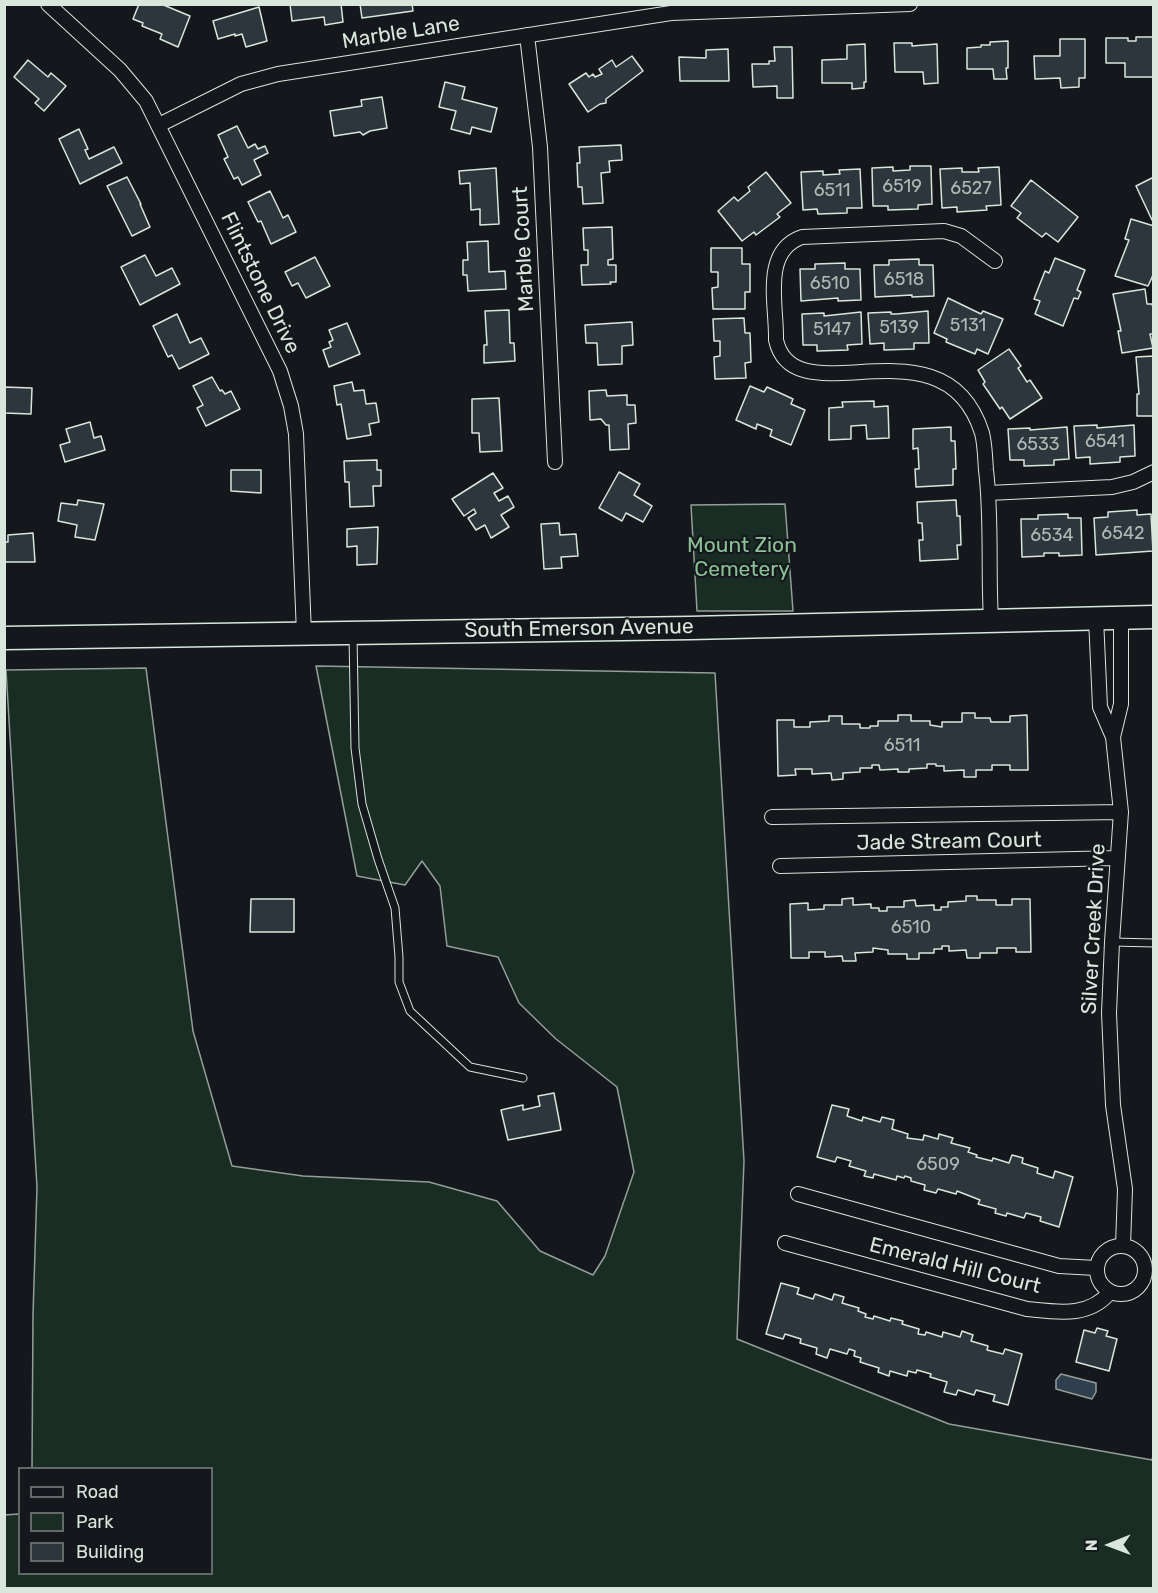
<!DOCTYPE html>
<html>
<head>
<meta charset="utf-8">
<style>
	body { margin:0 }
	#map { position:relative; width:1158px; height:1593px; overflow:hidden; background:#14181c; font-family:Rubik,sans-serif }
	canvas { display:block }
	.frame { position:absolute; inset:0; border:6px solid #d8e6dc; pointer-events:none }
	.legend { position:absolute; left:18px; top:1467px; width:195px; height:108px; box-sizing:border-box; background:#14181c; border:2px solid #626a69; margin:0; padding:8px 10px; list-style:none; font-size:18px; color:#d8e6dc }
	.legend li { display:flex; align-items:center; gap:12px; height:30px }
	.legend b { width:30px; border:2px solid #626a69 }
	.north { position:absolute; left:1080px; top:1515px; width:60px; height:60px; -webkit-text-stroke:4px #14181c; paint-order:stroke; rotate:269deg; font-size:16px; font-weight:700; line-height:24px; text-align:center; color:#d8e6dc }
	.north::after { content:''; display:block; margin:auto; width:21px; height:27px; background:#d8e6dc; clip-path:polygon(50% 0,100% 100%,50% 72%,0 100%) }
</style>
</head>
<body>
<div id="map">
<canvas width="1158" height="1593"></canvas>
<div class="frame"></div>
<ul class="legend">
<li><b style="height:8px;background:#14181c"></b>Road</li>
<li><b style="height:16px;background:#1a2d24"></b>Park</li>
<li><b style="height:16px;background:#2c363c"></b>Building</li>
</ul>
<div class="north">N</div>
</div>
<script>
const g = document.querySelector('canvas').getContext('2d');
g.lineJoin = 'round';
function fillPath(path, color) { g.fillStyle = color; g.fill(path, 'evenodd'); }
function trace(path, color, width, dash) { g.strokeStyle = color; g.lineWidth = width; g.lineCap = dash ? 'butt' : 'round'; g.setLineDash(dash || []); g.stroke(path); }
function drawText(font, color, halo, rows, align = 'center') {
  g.font = font + ' Rubik,sans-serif'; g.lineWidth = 4.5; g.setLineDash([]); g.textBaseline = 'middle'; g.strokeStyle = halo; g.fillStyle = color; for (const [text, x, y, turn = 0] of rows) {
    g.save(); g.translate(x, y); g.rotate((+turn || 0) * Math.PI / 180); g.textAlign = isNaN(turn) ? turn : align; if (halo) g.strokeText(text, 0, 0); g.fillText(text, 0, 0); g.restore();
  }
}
const green = new Path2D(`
	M785,504l8,107h-96l-6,-106z
	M316,666l399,7 29,488 -7,178 212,85 203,36 1,-4v132h-1148l-1,-73 15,-1 1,60h192v-106h-180l1,-153 4,-128 -31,-517 140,-2 47,363 39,135 71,10 126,6 68,19 43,50 53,24 12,-19 29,-84 -17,-85 -61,-48 -37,-36 -21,-46 -51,-11 -7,-60 -18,-25 -17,24 -48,-9z`);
fillPath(green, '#1a2d24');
trace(green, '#939e99', 1.5);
const water = new Path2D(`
	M1061,1374l35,9v9l-4,7 -36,-10v-9z`);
fillPath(water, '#2f3f4d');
trace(water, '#939e99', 1.5);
const building = new Path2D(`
	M139,4h22l29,12 -12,31 -18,-8 2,-5 -20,-8 1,-3 -10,-4z
	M290,4h51l2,18 -18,3 -1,-8 -32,4z
	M360,4h52l1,7 -51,7z
	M259,7l8,34 -21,6 -4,-13 -7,2v-2l-17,5 -5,-18z
	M1136,37h18v40h-29v-14h-19v-25h22v3h8z
	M1060,39h25v39h-6v9l-18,1 -1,-10 -25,1 -1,-23h26z
	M1008,41v27h-2l1,11h-13l-1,-10h-26v-21l14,-1v-2h9v-3z
	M894,43h18v3l25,-2 1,39 -14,1 -1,-12h-28z
	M865,44l1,38h-2v6l-12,1v-6h-30v-23l25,-1v-14z
	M774,47h18l1,51h-16v-12l-24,1 -1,-23h17v-3h6z
	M728,49l1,32h-49l-1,-24 27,1v-8z
	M632,56l11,15 -37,28v4l-6,1 -12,8 -19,-28 17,-11 3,4 4,-3 2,3 7,-3 -3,-5 13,-9 4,7z
	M28,60l20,17 3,-4 15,13 -22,25 -9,-8 4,-4 -25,-22z
	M445,82l20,5 -3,12 35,9 -6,24 -19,-5 -2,7 -19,-5 5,-18 -17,-4z
	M382,97l5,31 -17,3 -7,4 -3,-3 -26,4 -4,-25 32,-5 -1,-6z
	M237,126l11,22 7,-4 3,5 7,-3 3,7 -14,7 7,15 -19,10 -4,-8 -4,2 -10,-20 4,-2 -10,-22z
	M79,129l9,20 -3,1 4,9 25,-12 8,16 -42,21 -21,-45z
	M621,145l1,15 -13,1 1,11 -9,1 2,30 -20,1 -1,-17h-4l-1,-24h3l-1,-16z
	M910,166h21l1,38 -14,1v4l-30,1v-4h-15l-1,-38 21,-1v4l17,-1z
	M999,167l2,38 -15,1 1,4 -30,2v-5l-15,1 -2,-39 22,-1v4h17l-1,-4z
	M496,168l3,56 -19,1v-16l-9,1 -1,-27 -10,1 -1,-13z
	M860,169l2,39h-15v5l-29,1 -1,-5 -14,1 -2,-38 22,-1v4l17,-1 -1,-4z
	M766,172l25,31 -14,11 3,3 -24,18 -2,-3 -12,9 -24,-30 16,-14 4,4 12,-10 -2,-4z
	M127,177l14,27h-1l10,23 -18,9 -25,-50z
	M1154,177v42l-2,1 -16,-34z
	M1031,180l47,37 -20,25 -12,-9 -4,4 -25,-19 4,-5 -10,-7z
	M270,191l13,27 5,-3 8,17 -25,12 -10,-23 -3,1 -10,-20z
	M1131,219l23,7v47l-6,13 -33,-10 14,-36 -4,-1z
	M612,227l1,32 -5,1v5h8v17h-6l1,2 -29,1 -1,-20h7v-15h-4l-1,-22z
	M488,241l1,31 16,-1 1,18 -38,2 -1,-16h-4v-15h5l-1,-18z
	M711,248h31v16h8v28h-5v17h-32l-1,-21 6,-1v-15h-7z
	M145,255l11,21 16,-8 8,16 -40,21 -19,-38z
	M315,257l15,29 -24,12 -8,-15 -6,3 -7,-14z
	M1055,258l30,12 -8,20 4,2 -3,7 -4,-1 -11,28 -28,-12 5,-13 -6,-2 11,-28 4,2z
	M919,259v6h14l1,31 -22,1v-2l-37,2 -1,-32h15v-5z
	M845,263v6h15l1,31 -23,1v-3l-37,3 -1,-32h15v-5z
	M1145,289l2,15h5l2,7v23h-4l3,14 -31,5 -4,-22h3l-8,-37z
	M948,298l33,16 2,-3 20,8 -15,35 -11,-5 -2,5 -29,-12 1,-3 -13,-6z
	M509,310l1,33h4l1,18 -31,2v-18h3l-2,-34z
	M928,311l1,32h-15v6l-30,1v-7l-14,1 -2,-31 23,-1v2h5z
	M861,312l1,32 -15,1 1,5 -31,1v-6h-14l-1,-31 22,-1v3z
	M177,314l13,29 11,-5 8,16 -30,15 -7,-14 -4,2 -15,-31z
	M744,318l1,15h5l1,29 -6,1 1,15 -31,1 -1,-22 6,-1v-15h-6l-1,-22z
	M632,322l1,23 -11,1v18l-24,1 -1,-22h-11l-1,-18z
	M347,323l13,31 -31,13 -6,-17 8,-3 -2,-5 4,-2 -4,-10z
	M1009,349l12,17 -3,2 9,14 3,-2 12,18 -32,21 -8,-12 -2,2 -17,-25 2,-2 -7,-12z
	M1154,356v60h-17v-22h2l-3,-37z
	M212,377l8,14 2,-1 3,4 6,-3 9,18 -34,17 -9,-18 6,-3 -10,-19z
	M352,382l2,9 10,-1 2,14 10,-1 3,19 -10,2 2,11 -24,4 -6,-35 -4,1 -3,-19z
	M750,386l14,6 3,-5 26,12 -2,5 14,6 -14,35 -21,-9 2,-6 -15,-6 -1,5 -20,-9z
	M4,387l28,1 -1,26 -27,-1z
	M606,390l1,6 20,-1v10h8l1,18 -8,1 1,25 -19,1 -1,-25h-3l-5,-6 -11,1 -1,-29z
	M499,398l3,53 -22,1 -1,-19h-7v-34z
	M874,401v6l14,-1 1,32 -22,1 -1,-14 -15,1v13l-22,1v-32l14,-1 -1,-5z
	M90,422l4,16 7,-2 4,14 -40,12 -5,-17 10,-3 -4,-13z
	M1097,425v3l37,-3 1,31 -15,1v5l-30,2v-7l-14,1 -2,-32z
	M951,427v14h4l1,28h-3v16l-37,2 -1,-18h4l-1,-21 -5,1v-20z
	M1067,427l2,32 -15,1v5l-30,1v-6h-14l-2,-31 22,-1v2z
	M377,460v10h4v16h-8l1,20 -24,1 -1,-25h-4l-1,-21z
	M231,470h30v23l-30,-2z
	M619,472l21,12 -6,11 18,11 -9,16 -17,-9 -4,8 -23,-13z
	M493,473l10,15 -9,5 5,8 9,-5 6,11 -13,8 8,12 -18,11 -6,-13 -9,5 -8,-12 8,-5 -2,-4 -10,7 -12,-17z
	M78,500l26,4 -9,36 -20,-3 2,-12 -19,-4 3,-18 16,2z
	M956,500l1,16h3l1,29h-4l1,14 -38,2 -1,-21h4l-1,-17h-4l-1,-21z
	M1137,510v5l14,-1 2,37 -57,4 -2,-37 14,-1v-5z
	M1068,514v4h13l1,37 -23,1v-3h-15v3l-22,1 -1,-38h17v-4z
	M559,523l1,12 16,-1 2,22 -17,1 1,11 -18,1 -3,-45z
	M378,527l-1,37 -20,1v-19l-10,1v-18z
	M33,533l2,29h-31v-20h4v-7z
	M962,713h13v5h15l1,4h19v-6l17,-1 1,55h-18v-5h-18v5h-16v7h-12v-7l-20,1v-5h-8v-2h-9v4l-18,1v3h-11v-3l-18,1 -1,-5h-7v3h-12v4l-17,1v6l-11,1 -1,-7 -19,1v-5h-17l1,6 -18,1 -1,-56h17v7h16v-5l19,-1v-5h13v8h18v4h10v-2h8v-5h20v-6h13v6h19v4l12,2v-5h20z
	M966,896h11v4h19v5h16v-6h18l1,53h-15v-4h-19v5h-17v5h-13l-1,-8 -17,1v-5h-7v3h-8v4h-15v6h-12v-5h-19v-4l-15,-2v4l-18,1 1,8h-13l-1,-5 -17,1v-5h-16v6h-18l-1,-54 18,-1v7l16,-1v-4h18v-6l11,-1v7l18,-1v4h8v3h8v-4h17v-6l11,-1 1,6 18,-1v5h7v-3h7v-5l18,-1z
	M251,899h43v33h-44z
	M554,1093l7,37 -53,10 -7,-30 22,-5v5l17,-4 -2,-10z
	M832,1105l17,4 -2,7 15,5 1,-4 17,5 2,-5 12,3 -2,9 16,5 -1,4 16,2 1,-5 14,4 1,-5 14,4 -2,5 19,5 -2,4 9,3 -1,2 16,4 1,-3 16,5 3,-8 11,3 -1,5 16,5 -1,5 16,5 2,-7 18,6 -14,50 -19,-6 1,-4 -15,-4 -2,5 -17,-5 -1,3 -11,-3 1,-4 -18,-5 2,-4 -23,-9 -1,3 -18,-5 -2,4 -12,-3 1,-5 -14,-4v-3l-6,-2 -1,2 -7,-2 -1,4 -22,-6 -1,4 -9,-2 2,-5 -17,-5 2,-5 -14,-4 -2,5 -18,-5z
	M781,1283l18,5 -2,6 16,5 2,-5 17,6 2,-6 10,3 -2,6 17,5 -1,3 8,3 -1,3 8,2 1,-3 16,5 1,-3 12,3 -1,3 17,5 -1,5 7,1 1,-3 16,5 1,-5 17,5 2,-6 11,4 -2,6 17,5 -1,4 16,4 2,-5 17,5 -14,51 -15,-4 2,-6 -19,-5 -2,5 -16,-5 -2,5 -12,-3 3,-10 -17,-5 1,-3 -14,-4 -1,3 -8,-2 -1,5 -17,-5 -1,5 -11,-4 1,-4 -19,-6 1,-4 -7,-2 1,-5 -6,-2 -2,5 -17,-5 -3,9 -11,-4 1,-6 -17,-5 1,-4 -16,-5 -2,5 -17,-5z
	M1097,1328l11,3 -2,5 11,3 -8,32 -33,-9 8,-32 11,3z`);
fillPath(building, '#2c363c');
trace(building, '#d8e6dc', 1.5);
const lane = new Path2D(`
	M353,635l2,113 7,56 16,55 17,49 4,49v25l11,29 60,56 53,11
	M1112,942l42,1`);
const street = new Path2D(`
	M48,4l72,66 26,31 134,270 11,35 5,28 8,200
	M527,35l13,112 15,315
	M159,125l82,-41 37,-10 393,-61 239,-9
	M989,493l123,-6 21,-5 21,-10
	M1096,618l4,89 13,30 8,75 -9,130 -3,71 4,92 12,84 -2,57
	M991,620c-3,-50 1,-101 -5,-150 -1,-12 -1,-26 -4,-37 -38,-121 -188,-12 -206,-93 1,-34 -15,-89 26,-103l142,-6 17,5 34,25
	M1113,737l8,-33v-87
	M772,817l349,-5
	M780,866l338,-8
	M798,1194l261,72 37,2
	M785,1243l242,66c30,3 62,9 83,-17
	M1097 1270a24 24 0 1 1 48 0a24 24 0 1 1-48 0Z`);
const primary = new Path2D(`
	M4,638l686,-10 464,-11`);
trace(lane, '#d8e6dc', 9);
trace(street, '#d8e6dc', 16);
trace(primary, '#d8e6dc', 25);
trace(lane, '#14181c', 7);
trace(street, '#14181c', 14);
trace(primary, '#14181c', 22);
drawText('18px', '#adbab4', null, [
	["6519",902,187],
	["6527",971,189],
	["6511",832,191],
	["6518",904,280],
	["6510",830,284],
	["5131",968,326],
	["5139",899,328],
	["5147",832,330],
	["6541",1105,442],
	["6533",1038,445],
	["6542",1123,534],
	["6534",1052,536],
	["6511",902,746],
	["6510",911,928],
	["6509",938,1165]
]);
drawText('21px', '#d8e6dc', '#14181c', [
	["Marble Lane",401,33,-9],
	["Marble Court",524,249,-93],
	["Flintstone Drive",260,283,64],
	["South Emerson Avenue",579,629,-1],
	["Jade Stream Court",949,842,-1],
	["Silver Creek Drive",1094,929,-87],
	["Emerald Hill Court",955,1266,14]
]);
drawText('21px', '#8ac095', '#14181c', [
	["Mount Zion",742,546],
	["Cemetery",742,570]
]);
</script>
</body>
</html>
